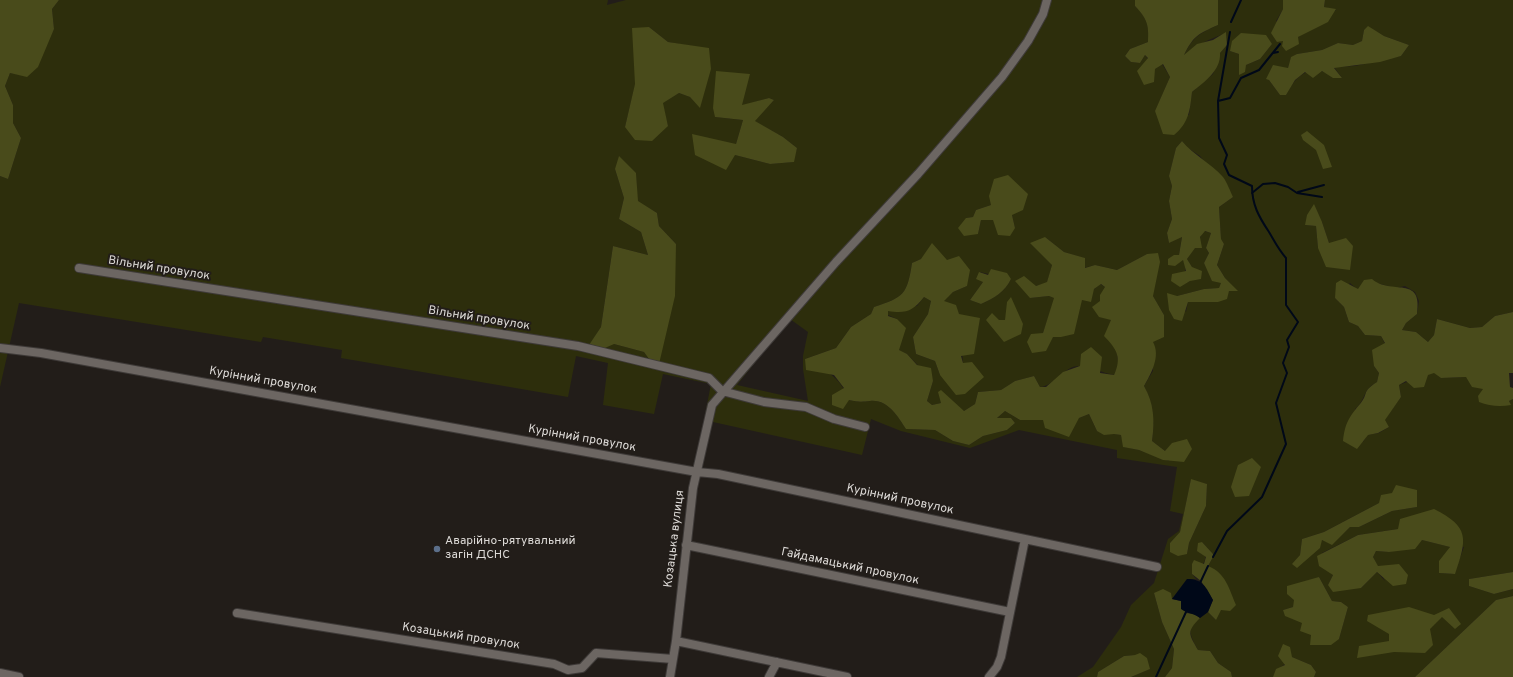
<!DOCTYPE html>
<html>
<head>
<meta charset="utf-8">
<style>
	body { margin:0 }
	canvas { display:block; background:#221d19 }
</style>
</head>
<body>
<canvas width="1513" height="677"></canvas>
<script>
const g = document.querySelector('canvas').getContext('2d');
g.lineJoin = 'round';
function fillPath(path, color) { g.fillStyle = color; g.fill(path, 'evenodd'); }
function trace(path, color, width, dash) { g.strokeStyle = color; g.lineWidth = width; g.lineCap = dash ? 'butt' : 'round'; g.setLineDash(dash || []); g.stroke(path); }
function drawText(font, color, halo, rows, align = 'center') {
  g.font = font + ' Overpass,sans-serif'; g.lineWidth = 4; g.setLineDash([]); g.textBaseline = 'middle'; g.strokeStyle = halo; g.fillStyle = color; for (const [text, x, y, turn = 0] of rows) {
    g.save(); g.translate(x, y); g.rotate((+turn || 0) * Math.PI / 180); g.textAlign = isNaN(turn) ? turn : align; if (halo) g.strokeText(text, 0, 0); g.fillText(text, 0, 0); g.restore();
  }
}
fillPath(new Path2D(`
	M59,0h549l-1,5 19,-5h509v6c13,13 14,19 13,36l-18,7 -5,7 6,6 9,1 5,-8 10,14 7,-5 8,13 -15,35 34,3 3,-23 21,-18 7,-21 7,-8 -1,-12c-16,6 -29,11 -43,24 10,-20 15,-23 35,-32v-25h65v9l-7,12 22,16 38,-27 -12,-3 1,-7h188v312l-18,4 -13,11 -12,1 -33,-9 -3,16 -6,7 -12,-10 -14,-2 4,-7 11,-9 2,-13 -4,-9 -10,-6 -10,2 -18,-5 -19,7 -8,-7 -15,15 9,9 5,15 9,4 7,9 16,1 4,8 -11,22 5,7 -2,9c-16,9 -10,17 -22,27l8,33 4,-7 12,-2 10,-6 -5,-7 17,-23 -2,-12 35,-13 7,6 25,-1 44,27 -1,-3 4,-2v173l-44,7v7l25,8 19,-5v7l-17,4 -81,77h-101l2,-5 -5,-7 -19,-8c-7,8 -15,11 -19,20h-41l-1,-5 -13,-9 -8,-12 -12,-1c-12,-22 -10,-23 10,-38l8,8 -8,-54 5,-9v-3l-11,-12c6,18 5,20 -10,32l4,5h-9l-15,20 -18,-6 8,29 12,27 -2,19 -7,9h-34l18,-8 -14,-14 -11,1 -26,16 -1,5h-20l16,-10 28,-40 10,-22 23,-22 14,-44 11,-8 4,-17 -13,-3 7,-44 -60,-9v-8l-98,-20 -49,18 -69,-17 -30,-12 -9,36 -158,-35 7,-36 -48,-10 -9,40 -51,-9 5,-42 -32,-7 -8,41 -227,-39 1,-8 -79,-13 -2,5 -242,-39 -19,84v-211l8,3 13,-41 -8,-15v-18l-8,-19 5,-13 17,3 27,-47 -2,-20zM649,27l19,15 41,7 -9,58 -10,-10 -11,-4 -17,10 6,23 -43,1zM1368,27l16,9 25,9 -8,11 -46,10 -21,1 8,11c-14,0 -12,-5 -21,-7 -19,-2 -27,9 -35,24h-6l-11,-15 19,-12 3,-10 6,-4 25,-4 16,-7 15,2 9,-4 2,-11zM1272,44l-12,15 -14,6 -7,10v-21l-9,-3zM769,98l5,2 -20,21 29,16 14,11 -4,14 -23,2 -35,-9 1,-11 7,-24 -28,-3 26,-11zM1182,141l6,7 12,8 33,41 -14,10 2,33 3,4 -7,21 8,13 12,13h-8l-11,11h-30l-2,10 -9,-16 27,-7 15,-1 3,-6 -14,-12 -4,-7 5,-10 -3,-5 5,-15 -7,-2 -17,28 5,8 -2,14 -10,5c5,-12 9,-21 -1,-31l3,-19 -13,7 -2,-10 5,-14 -3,-18 3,-15 -3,-10 7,-28zM615,169l21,4 1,28 20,12 2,13 17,18 -2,24 -25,91 -5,-7 -30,-8 -24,1 11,-18 12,-81 35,9 -7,-23 -22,-13 5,-21zM991,205l21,10 3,13 -22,-8h-12l-3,14 -12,-16 7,-1 3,-7zM1322,222l7,21 -11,5 -2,-22 -11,-1zM1045,237l19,15 20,6v10l11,-3 22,5 30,-16 6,42 11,19 -11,27v29l-9,15c9,17 11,36 8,55l13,10 4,10 -30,-11 -15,-3 -3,-12 -24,-4 -8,-17 -10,4 -59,2 -15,-9 -8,7h14l4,5 -8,7 -24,6 -14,9 -16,-4 -18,-11 -29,-1c-8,-12 -18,-30 -36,-28 -8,1 -13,1 -21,-1 -9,-24 -23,-29 -44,-41l31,-11 15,-21 20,-13 3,-7c30,-10 33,-12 38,-44l9,-4 26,1 20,26 -14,6 -10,9 16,13 4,49 -23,12 -5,-14 -19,-7 -3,-17 15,-23 3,-13 -7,-4 -7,9 -29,5v4l9,4 1,31 9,4 26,27 -6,20 5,4 9,-2 23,8 11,-7 3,-12 23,-2 14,-9 19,-5 6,11c15,-1 24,-22 40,-21 10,1 24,7 34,9l5,-9 -14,-79 -5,-3 -18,16 -29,37 -10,-4 12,-35 -6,-2 -19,2 6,-12 11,-3 5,-18zM980,272l31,7c-6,13 -17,19 -30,25l-11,-4 13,-18zM790,319l18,13 -5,24v13l5,32 -71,-16zM1191,480l16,4 -1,22 -17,37 -2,11 -17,-11 10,-11zM1392,493l25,14 -25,4 -33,16h-9l-18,17 -10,-4 -29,24 7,-9 2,-16 22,-7 55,-29zM1398,529l66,18 -10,27 -15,-1 11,-26 -28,-7 -33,12 -13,-1 -3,6 12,24 -8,-9 -16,16 -33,-3 5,-10 -11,-22 36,-18zM1319,577l13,24 9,1 7,5 -9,32 -56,-29 10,-3 2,-7z`), '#2d2e0c');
fillPath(new Path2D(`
	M0,0h59l-7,9 2,20 -16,38 -11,10 -17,-4 -5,13 8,19v18l8,15 -13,41 -8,-3z
	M1135,0h83v25c-20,9 -24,10 -34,30l13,-11 16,-4 13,-8 1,13 -7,8c1,18 -16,29 -28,39 -2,18 -3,31 -18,43l-11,-1 -8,-23 15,-34 -7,-13 -8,5 -1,13 -10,3 -7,-14 11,-13 -3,-3 -5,8 -9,-1 -6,-6 5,-7 18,-7c1,-18 -1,-23 -13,-36z
	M1283,0h42l-1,7 12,2 -8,13 -30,15 1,7 -13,7 -4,-5 1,-5 -6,1 -6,-9 12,-24z
	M1368,26l16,10 25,9 -8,11 -21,6 -46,6 8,10h-9l-11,-7 -9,7 -8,-6 -10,8 -9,15h-6l-11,-15 -3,-1 7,-14 15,3 3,-11 6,-3 25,-4 16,-7 15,2 9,-4 2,-11z
	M649,27l19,15 41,6 2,21 -11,39 -10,-11 -11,-4 -16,10 5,23 -16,15 -17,-1 -10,-13 10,-43 -3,-56z
	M1241,33l25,2 6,9 -12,15 -14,6 -1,7 -6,3v-21l-9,-3 2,-10z
	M716,71l34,3 -8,31 27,-7 5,2 -19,21 28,16 14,11 -3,14 -24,2 -35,-9 -9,15 -31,-15 -3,-21 44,10 7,-24 -28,-3 -2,-9z
	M1307,131l17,14 8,22 -9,2 -7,-19 -13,-10 -2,-5z
	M1182,141c11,14 29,22 41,36 4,5 7,14 10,20l-14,10 2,32 3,5 -7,21 8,13 13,13h-9l-2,8 -9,3h-30l-6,19 -8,-2 -5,-9 -2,-17 10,3 27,-7 15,-1 2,-5 -9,-2 -8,-18 5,-10 -3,-5 5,-15 -6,-2 -5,6 2,11h-7l-8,11 5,8 10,4 -1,8 -11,2 -10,6 -9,-6 1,-7 14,-3 -3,-11 -8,6 -7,-1v-6l6,-4h5l3,-18 -13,6 -2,-10 5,-14 -3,-18 3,-15 -3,-10 7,-28z
	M619,156l17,17 2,28 19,12 2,13 17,18 -1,52 -16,68 -10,-5 -5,-7 -30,-8 -16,7 -9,-6 12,-18 12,-81 35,9 -7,-23 -22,-13 5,-21 -9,-29z
	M1008,175l20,19 -5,16 -11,5 3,13 -5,8 -12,-1 -5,-15h-12l-3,14 -14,2 -6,-8 8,-10 7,-1 3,-7 15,-5 -2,-9 5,-17z
	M1314,204l8,18 7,21 17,-5 7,8 -3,24 -24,-3 -8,-19 -2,-22 -11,-1 2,-10z
	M1045,237l19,15 21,6v10l10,-3 22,5 30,-16 11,-1 2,9 -7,34 11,19v22l-11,5c8,14 -2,32 -9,44 10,17 11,35 8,55l13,10 7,-8 15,-4 5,10 -8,13 -21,-2 -24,-10 -16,-3 -2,-12 -7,-1 -10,1 -7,-4 -8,-17 -10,4 -10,19 -24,-9 -2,-8h-23l-15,-9 -8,7h14l4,5 -8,7 -24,6 -14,9 -16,-4 -18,-11 -29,-1c-8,-12 -18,-30 -36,-28 -9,1 -12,1 -21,-1l-6,9 -11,-4v-10l12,-7 -10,-13 -28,-5 -1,-11 31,-11 15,-21 20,-13 3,-7c30,-10 33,-12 38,-44l9,-4 11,-16 15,17 12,-4 11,14 -3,16 -14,6 -9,9 12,4 3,9 21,4 -6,36 -13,2 2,7 9,-1 12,15 -19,17 -9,1 -16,-20 -5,-14 -19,-7 -3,-17 15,-23 3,-13 -7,-4c-11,14 -18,17 -36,14v5l9,3 9,9 -7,22 8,4 10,11 14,3 2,13 -6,20 5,4 9,-2 -3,-11 3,-2 23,21 11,-7 3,-12 23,-2 14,-9 19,-5 6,11h6l17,-15 17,-6 1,-12 10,-7 11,10 -2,16 14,2c8,-17 3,-26 -10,-39l7,-16 -12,-3 -7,-10 8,-6v-6l5,-8 -4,-3 -7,5 -3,13 -9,-2 -8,34 -13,3h-8l-7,14 -14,2 -5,-11 4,-8 12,-1 11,-35 -5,-2 -19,2 -15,-17 9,-5 12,10 11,-4 5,-17 -22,-22z
	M991,269l16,4 4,6c-6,13 -17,19 -30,25l-11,-4 13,-18 -7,-3 3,-7 9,3z
	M1372,279c19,17 51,-5 45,35l-11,9 -4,7 14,2 12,10 6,-7 3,-16 33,9 12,-1 13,-11 18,-4v61h-4l1,14 3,1v11l-4,2 2,4c-11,2 -22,1 -32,-3l-1,-6 5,-7 -11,-2 -6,-10 -25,1 -7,-5 -6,2 -4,12 -10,1 -8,-7 -7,4 2,12 -16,23 4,7 -11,6 -10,2 -11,14 -14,-8c2,-18 6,-24 17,-37 9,-10 1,-12 17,-22l2,-9 -5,-7 -2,-16 13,-7 -4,-7 -16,-1 -7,-9 -9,-4 -5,-15 -9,-9 1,-15 5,-3 17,9 6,-9z
	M1011,297l12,27 -2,10 -17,8 -18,-22 6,-7 7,7h6l2,-18z
	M1252,458l9,9 -12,29 -14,1 -4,-10 7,-22z
	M1191,479l16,5 -1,22 -17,37 -2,11 -9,2 -8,-4v-9l10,-11z
	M1396,485l21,5v17l-25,4 -33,16h-9l-18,18 -10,-5 -2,8 -23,20 -5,-4 8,-9 2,-16 22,-7 55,-29 2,-8 11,-2z
	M1434,509c36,18 33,30 21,65l-16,-1v-12l11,-14 -28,-7 -7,9 -26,3 -13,-1 -3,6 5,9 21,-2 9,11 -2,9 -13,2 -16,-14 -16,16 -28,4 -5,-7 5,-10 -14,-9 -2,-10 41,-21 40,-6 2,-10z
	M1202,542l11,12v3l-5,9c18,7 21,23 28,39l-6,6 -9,-1 -5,10 -8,-8 5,-12 -12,-19 -9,-7v-10l2,-4 10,4 2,-7 -9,-6 1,-8z
	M1513,572v17l-19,5 -25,-8v-7z
	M1319,577l13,24 9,1 7,5 -9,32 -8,6h-21l1,-10 -11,-4 2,-8 -17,-7 -2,-6 10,-3 1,-7 -7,-6v-8z
	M1163,589l8,4 1,6 9,2 5,12 9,1 5,4c-14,14 -11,16 -2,32l12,1 8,12 13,9 1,5h-67l7,-9 2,-19 -12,-27 -8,-29z
	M1513,596v81h-98l81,-77z
	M1409,607l25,8 15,-7 12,16 -6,5 -13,-12 -12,12 3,16 -8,8 -31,-1 -37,6 2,-12 30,-5v-7l-22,-13 1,-6z
	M1283,644l7,3 2,10 19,8 5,7 -2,5h-41l3,-8 9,-4 -7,-9z
	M1140,653l7,5 3,11 -19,8h-34l1,-5 26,-16 11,-1z`), '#494b1b');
fillPath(new Path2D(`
	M1187,579c16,0 19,8 26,21l-5,12 -8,6c-6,-5 -13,-4 -19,-9v-8l-9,-2z`), '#000818');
trace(new Path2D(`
	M1231,22l10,-22
	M1273,53l5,-1
	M1218,101l12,-3 11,-20 18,-8 21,-26
	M1298,192l26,-7
	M1252,193l11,-9 12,-1 13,4 9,6 25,4
	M1213,557l14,-26 35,-34 24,-53 -10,-41 11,-30 -4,-10 6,-16 -2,-7 11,-18 -12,-17v-47c-8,-9 -11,-16 -17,-26 -10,-15 -17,-27 -17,-46l-23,-11 -5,-11 3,-9 -8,-17 -1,-37 12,-69
	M1200,583l8,-17
	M1156,677l30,-65`), '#000818', 2);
const minor = new Path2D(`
	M79,268l499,78 131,32 13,13 42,11 42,5 28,12 31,8
	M0,348l41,5 656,119 21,2 439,93
	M686,545l324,67
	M237,613l317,51 14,6 14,-2 14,-15 77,6
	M676,641l171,36
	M0,673l19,4
	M670,677l6,-36 17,-153 19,-83 124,-143 82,-88 84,-97 26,-36 15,-27 4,-14
	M769,677l8,-15
	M989,677l8,-10 4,-10 24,-118`);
trace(minor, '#3e3a38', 10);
trace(minor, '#6c6662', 8);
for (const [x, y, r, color] of [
	[437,549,4,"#5c6f8a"]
]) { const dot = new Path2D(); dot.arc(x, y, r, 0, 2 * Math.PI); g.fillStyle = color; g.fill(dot); trace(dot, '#221d19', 1.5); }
drawText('12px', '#dedbd8', '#221d19', [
	["Вільний провулок",159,269,9],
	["Вільний провулок",479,319,9],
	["Курінний провулок",263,381,10],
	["Курінний провулок",582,439,10],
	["Курінний провулок",900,500,12],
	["Козацька вулиця",675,539,-83],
	["Гайдамацький провулок",850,567,12],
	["Козацький провулок",461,637,9]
]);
drawText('12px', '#dedbd8', '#221d19', [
	["Аварійно-рятувальний",445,542],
	["загін ДСНС",445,556]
], 'left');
</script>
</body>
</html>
